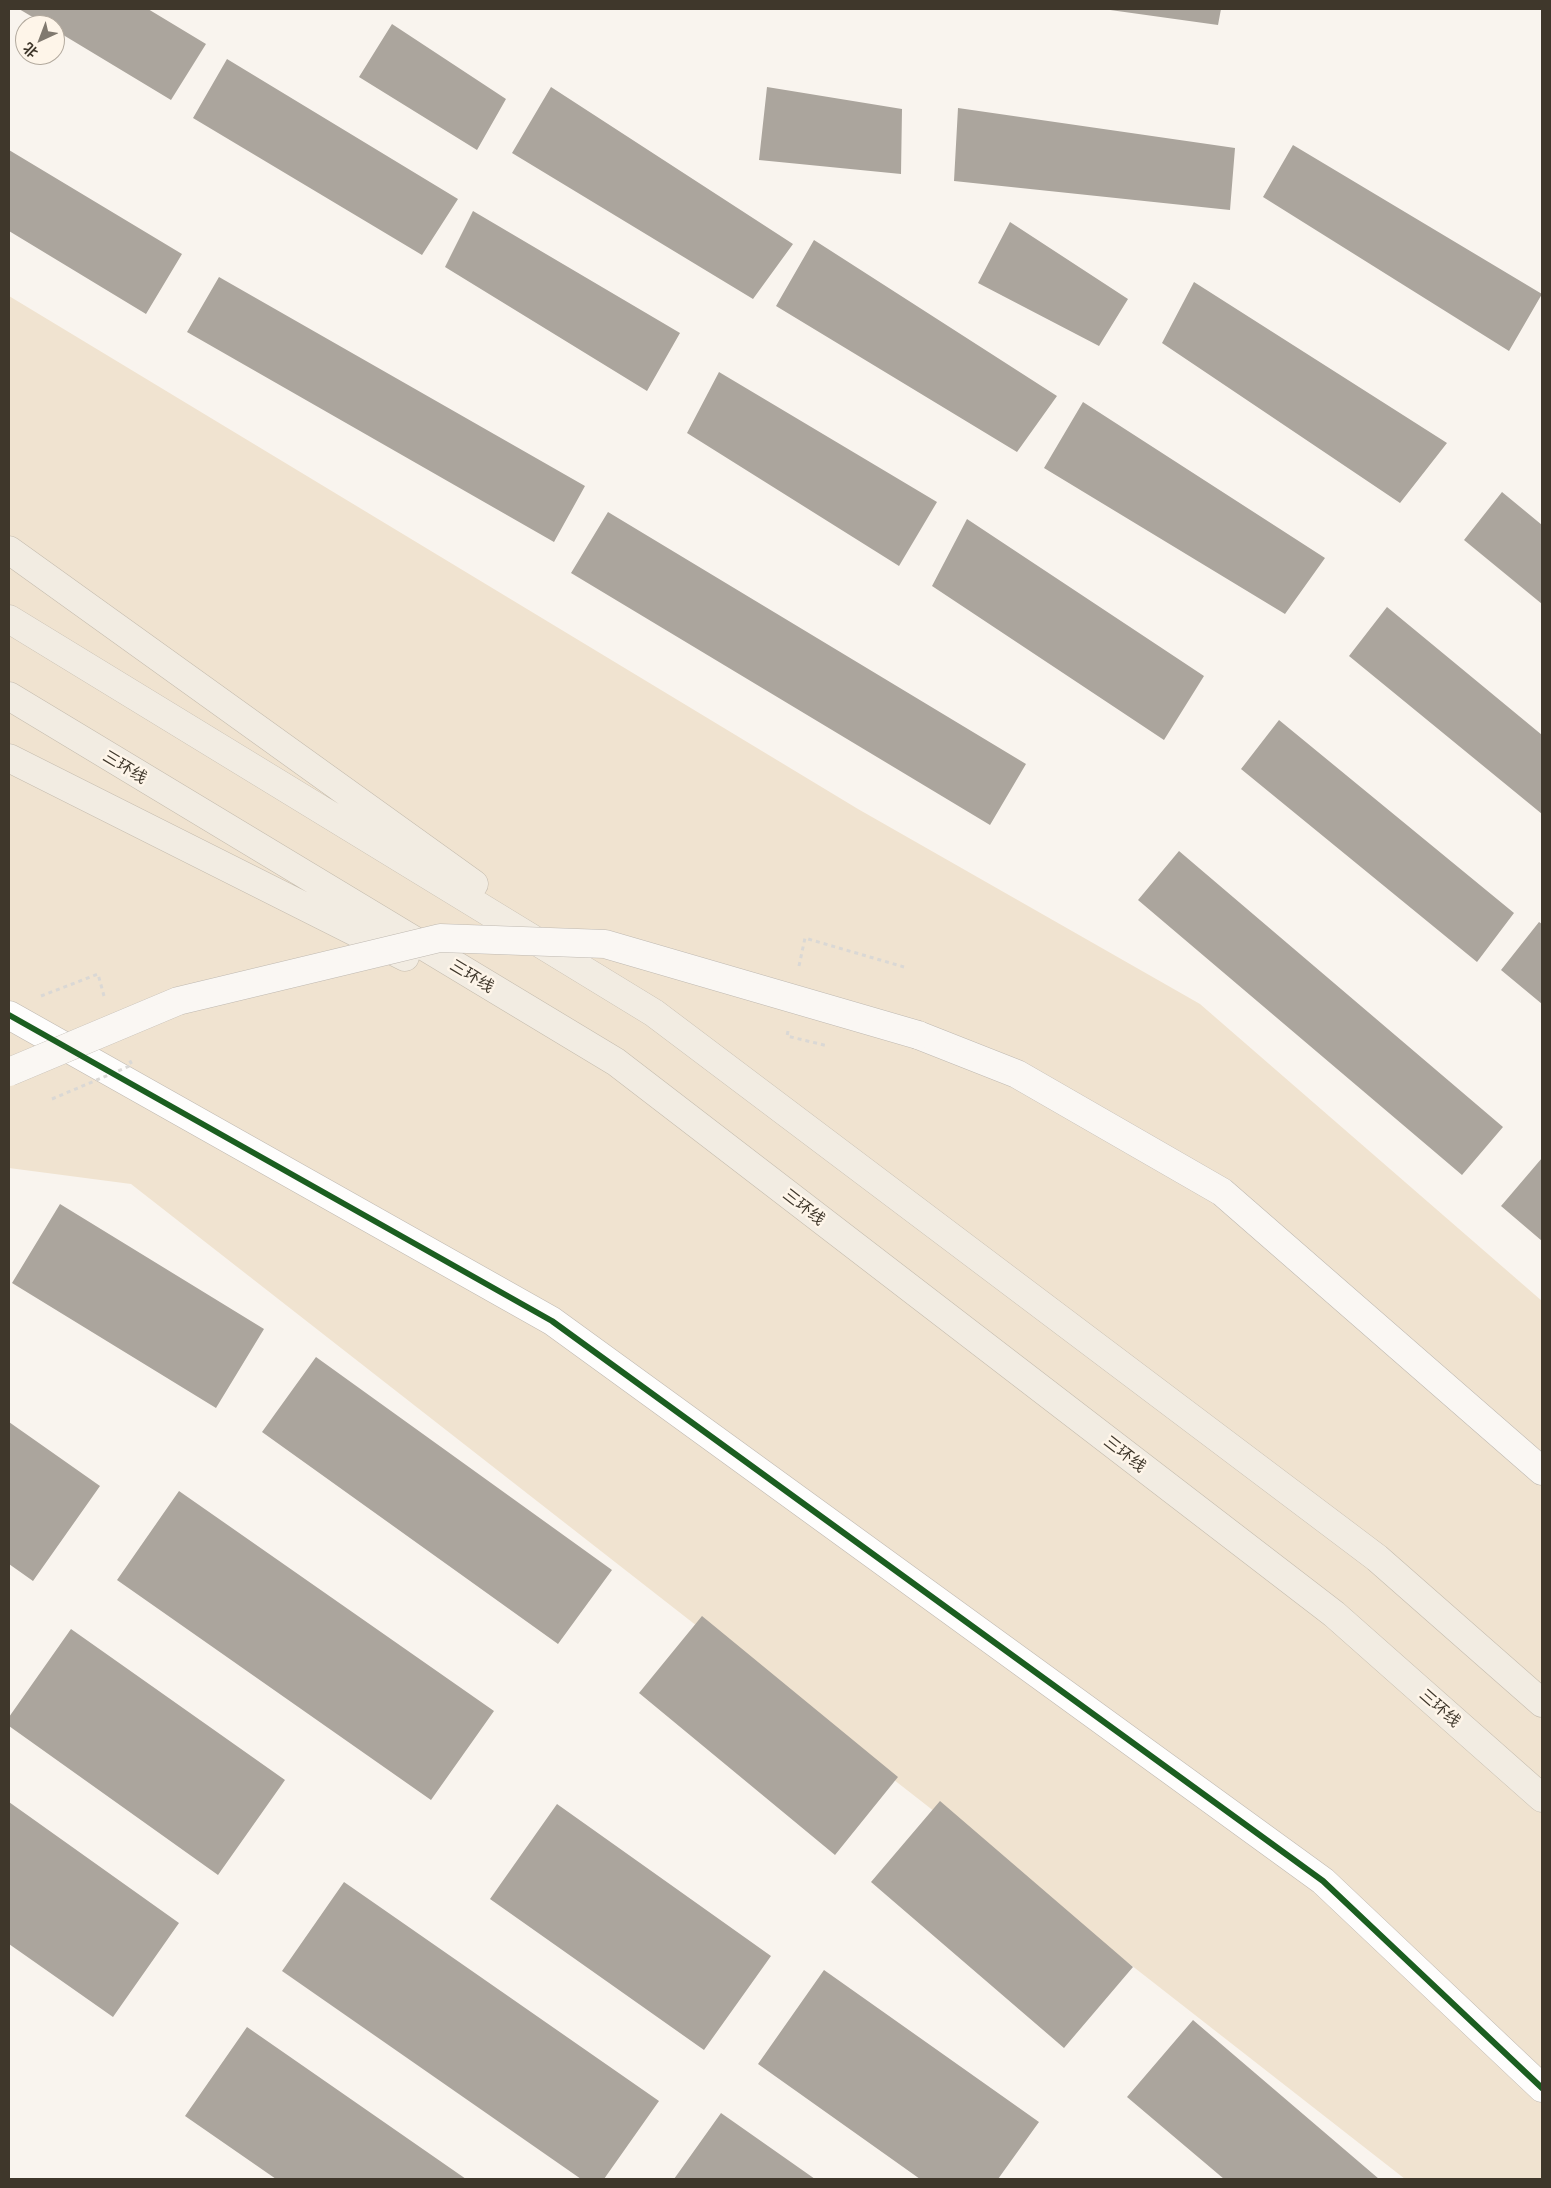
<!DOCTYPE html>
<html>
<head>
<meta charset="utf-8">
<style>
	body { margin:0 }
	#map { position:relative; width:1551px; height:2188px; overflow:hidden; background:#f9f4ee; font-family:"Exo 2","Noto Sans SC",sans-serif }
	canvas { display:block }
	.frame { position:absolute; inset:0; border:10px solid #3f372b; pointer-events:none }
	.north { position:absolute; left:15px; top:15px; width:50px; height:50px; box-sizing:border-box; background:#fef5e9; border:1px solid #b2a99d; border-radius:50%; rotate:223deg; font-size:14px; font-weight:700; line-height:20px; text-align:center; color:#3f372b }
	.north::after { content:''; display:block; margin:auto; width:18px; height:22px; background:#80796f; clip-path:polygon(50% 0,100% 100%,50% 72%,0 100%) }
</style>
</head>
<body>
<div id="map">
<canvas width="1551" height="2188"></canvas>
<div class="frame"></div>
<div class="north">北</div>
</div>
<script>
const g = document.querySelector('canvas').getContext('2d');
g.lineJoin = 'round';
function fillPath(path, color) { g.fillStyle = color; g.fill(path, 'evenodd'); }
function trace(path, color, width, dash) { g.strokeStyle = color; g.lineWidth = width; g.lineCap = dash ? 'butt' : 'round'; g.setLineDash(dash || []); g.stroke(path); }
function drawText(font, color, halo, rows, align = 'center') {
  g.font = font + ' "Exo 2","Noto Sans SC",sans-serif'; g.lineWidth = 5; g.setLineDash([]); g.textBaseline = 'middle'; g.strokeStyle = halo; g.fillStyle = color; for (const [text, x, y, turn = 0] of rows) {
    g.save(); g.translate(x, y); g.rotate((+turn || 0) * Math.PI / 180); g.textAlign = isNaN(turn) ? turn : align; if (halo) g.strokeText(text, 0, 0); g.fillText(text, 0, 0); g.restore();
  }
}
fillPath(new Path2D(`
	M9,296l849,513 342,195 342,297v878h-137l-1274,-995 -122,-16z`), '#f0e3d0');
fillPath(new Path2D(`
	M19,9h129l58,35 -35,56 -116,-70v-5h-9z
	M1103,9h118l-3,16z
	M392,24l114,75 -29,51 -118,-73z
	M227,59l231,140 -36,56 -229,-137z
	M551,87l242,157 -40,55 -241,-146z
	M767,87l135,22 -1,65 -142,-14z
	M958,108l277,40 -5,62 -276,-29z
	M1293,145l249,149 -33,57 -246,-154z
	M9,150l173,104 -36,60 -137,-83z
	M473,211l207,122 -33,58 -202,-124z
	M1010,222l118,77 -29,47 -121,-63z
	M814,240l243,156 -40,56 -241,-146z
	M219,277l366,209 -31,56 -367,-210z
	M1194,282l253,161 -47,60 -238,-160z
	M719,372l218,130 -38,64 -212,-133z
	M1083,402l242,156 -40,56 -241,-146z
	M1502,492l40,33v79l-78,-64z
	M608,512l418,252 -36,61 -419,-252z
	M967,519l237,157 -40,64 -232,-154z
	M1387,607l155,128v79l-193,-158z
	M1279,720l235,193 -37,49 -236,-193z
	M1179,851l324,276 -41,48 -324,-275z
	M1539,922l3,2v80l-41,-34z
	M1542,1158v83l-41,-35z
	M60,1204l204,125 -48,79 -204,-125z
	M316,1357l296,213 -54,74 -296,-212z
	M9,1422l91,64 -67,95 -24,-17z
	M179,1491l315,220 -63,89 -314,-220z
	M702,1616l196,161 -63,78 -196,-162z
	M71,1629l214,151 -67,95 -209,-149v-9z
	M940,1801l193,166 -69,81 -193,-166z
	M9,1802l170,121 -66,94 -104,-73z
	M557,1804l214,152 -67,94 -214,-151z
	M344,1882l315,219 -55,78h-23l-299,-208z
	M824,1970l215,152 -41,57h-78l-162,-115z
	M1193,2020l186,159h-155l-97,-82z
	M247,2027l219,152h-190l-91,-63z
	M721,2113l94,66h-141z`), '#aba59d');
const minor = new Path2D(`
	M9,1015l543,306 771,560 219,207`);
const secondary = new Path2D(`
	M918,1035l99,39 205,118 320,279`);
const trunk = new Path2D(`
	M9,550l465,334
	M9,619l645,394 723,545 165,145
	M9,696l607,366 718,552 208,184
	M9,758l396,199`);
trace(minor, '#bfb9b1', 29);
trace(secondary, '#bfb9b1', 29);
trace(trunk, '#c5bcae', 29);
trace(new Path2D(`
	M799,966l6,-28 99,29
	M41,996l57,-22 6,22
	M788,1031l-1,5 41,10`), '#dad8d5', 3, [4, 4]);
trace(minor, '#fefdfc', 28);
trace(secondary, '#faf7f3', 28);
trace(trunk, '#f2ece2', 28);
const secondaryBridge = new Path2D(`
	M9,1072l169,-71 262,-63 165,6 313,91`);
trace(secondaryBridge, '#bfb9b1', 29, []);
trace(new Path2D(`
	M52,1099l80,-34 -4,-8`), '#dad8d5', 3, [4, 4]);
trace(secondaryBridge, '#faf7f3', 28);
trace(new Path2D(`
	M9,1015l543,306 771,560 219,207`), '#1b5e20', 6);
drawText('16px', '#3f372b', '#fef5e9', [
	["三环线",125,767,31],
	["三环线",472,976,31],
	["三环线",804,1207,38],
	["三环线",1125,1454,38],
	["三环线",1440,1708,41]
]);
</script>
</body>
</html>
